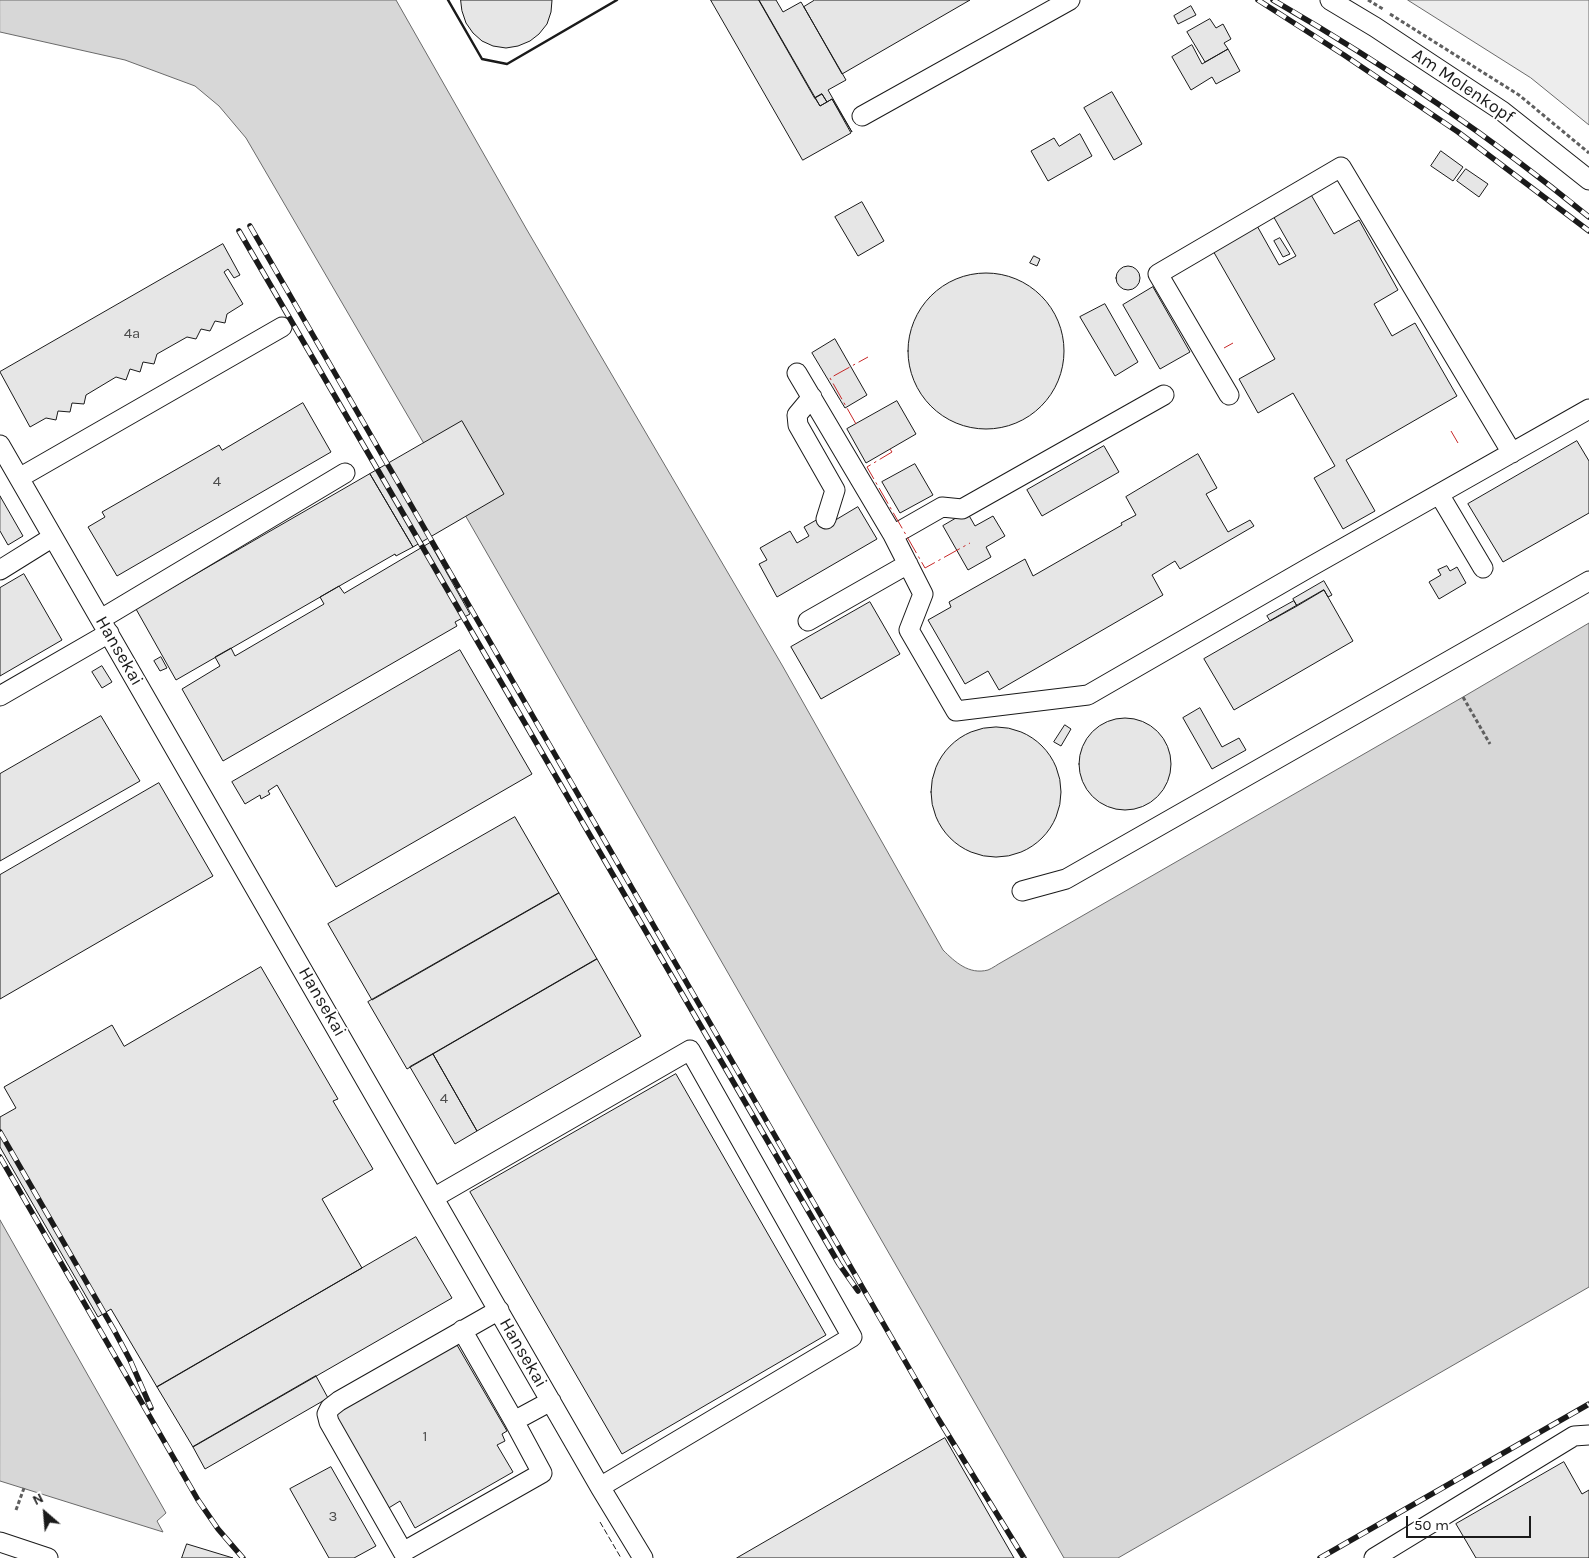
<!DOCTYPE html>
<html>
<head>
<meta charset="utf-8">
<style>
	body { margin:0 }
	#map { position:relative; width:1589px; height:1558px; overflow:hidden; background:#fff; font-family:Karla,sans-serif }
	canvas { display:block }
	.north { position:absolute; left:20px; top:1488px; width:50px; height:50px; -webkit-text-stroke:4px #fff; paint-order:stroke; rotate:333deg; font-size:14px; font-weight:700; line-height:20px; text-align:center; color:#1a1a1a }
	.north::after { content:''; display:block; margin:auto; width:18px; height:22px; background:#1a1a1a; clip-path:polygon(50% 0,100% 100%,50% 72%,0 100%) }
	.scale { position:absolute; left:1406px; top:1516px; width:125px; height:22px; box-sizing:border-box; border:2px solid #1a1a1a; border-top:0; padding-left:6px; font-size:15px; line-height:18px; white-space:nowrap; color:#1a1a1a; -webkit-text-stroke:4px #fff; paint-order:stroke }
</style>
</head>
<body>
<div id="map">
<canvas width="1589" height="1558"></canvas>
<div class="north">N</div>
<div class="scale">50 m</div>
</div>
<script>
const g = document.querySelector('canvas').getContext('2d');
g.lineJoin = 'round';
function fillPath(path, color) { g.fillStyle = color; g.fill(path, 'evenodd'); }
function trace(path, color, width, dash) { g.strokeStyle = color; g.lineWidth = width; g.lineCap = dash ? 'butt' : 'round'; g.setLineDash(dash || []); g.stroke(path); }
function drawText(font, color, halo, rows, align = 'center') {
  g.font = font + ' Karla,sans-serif'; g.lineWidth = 4; g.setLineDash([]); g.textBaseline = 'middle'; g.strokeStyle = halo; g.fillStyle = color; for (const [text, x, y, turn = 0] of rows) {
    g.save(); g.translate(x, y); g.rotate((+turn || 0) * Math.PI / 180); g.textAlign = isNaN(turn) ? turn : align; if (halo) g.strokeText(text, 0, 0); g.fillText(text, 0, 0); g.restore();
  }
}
const built = new Path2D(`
	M1408,0h181v125l-58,-47z`);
fillPath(built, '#ededed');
trace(built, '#6a6a6a', 1);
const water = new Path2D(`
	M0,0h396l131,230 255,435 161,285c12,12 26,25 45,20 5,-2 10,-6 14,-8l461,-265 126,-74v664l-471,271h-54l-638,-1111 -180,-309 -27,-32 -24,-20 -70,-26 -125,-28z
	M0,1220l166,293 -9,8 6,11 -163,-51z`);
fillPath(water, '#d7d7d7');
trace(water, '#6a6a6a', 1);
const building = new Path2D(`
	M461,0h91l-1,12 -4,12 -8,10 -9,7 -12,5 -12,2 -13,-2 -11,-5 -9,-8 -7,-10 -4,-12z
	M711,0h48l61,106 12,-7 19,34 -48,27z
	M759,0h17l7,12 18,-10 45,78 -18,10 24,42 -20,-33 -5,3 -5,-8 -7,4z
	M815,0h155l-128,74 -38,-67z
	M1191,6l5,9 -18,9 -4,-8z
	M1210,19l6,9 7,-4 8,15 -7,4 4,6 -23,13 -18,-30z
	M1192,45l10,19 26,-15 12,22 -24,13 -4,-7 -21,13 -19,-33z
	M1112,92l30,52 -28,16 -30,-52z
	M822,94l5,8 -7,4 -5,-8z
	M1080,134l12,22 -44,25 -17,-30 23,-13 5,8z
	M1441,151l22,16 -10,14 -22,-15z
	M1466,169l22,15 -9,13 -22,-16z
	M1310,193l24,41 25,-14 39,70 -24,14 18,32 23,-13 42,73 -111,64 29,51 -32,18 -29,-51 21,-12 -42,-73 -35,20 -19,-34 36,-20 -63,-110 44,-25 23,41 17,-9 -24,-42z
	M862,202l22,39 -26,15 -23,-39z
	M1280,238l10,16 -7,3 -9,-16z
	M223,244l17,31 -6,3 -6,-9 -4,3 19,32 -16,10 -2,9 -10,-2 -5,10 -9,-2 -5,10 -9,-2 -30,17 -3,10 -11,-2 -3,10 -10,-3 -4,11 -10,-3 -30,18 -2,9 -12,-1 -2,9 -12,-1 -2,9 -10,-2 -16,9 -30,-55z
	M1034,256l6,3 -3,7 -7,-3z
	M1116 278a12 12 0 1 1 24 0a12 12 0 1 1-24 0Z
	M908 351a78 78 0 1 1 156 0a78 78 0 1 1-156 0Z
	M1153,287l37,65 -30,17 -37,-64z
	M1105,304l33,58 -23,14 -35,-59z
	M835,339l32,56 -22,13 -33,-55z
	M897,401l19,33 -50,29 -19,-34z
	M303,403l28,49 -214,124 -29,-49 17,-10 -3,-5 117,-67 3,5z
	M462,421l42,73 -91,53 -43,-73z
	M1577,441l12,20v52l-86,49 -35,-58z
	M1104,446l15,26 -77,44 -15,-26z
	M1198,454l19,34 -11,6 22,38 22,-12 4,6 -74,43 -5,-8 -23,14 11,20 -164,95 -11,-19 -23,13 -37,-64 23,-13 -2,-5 76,-43 8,17 89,-51 -1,-2 15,-8 -10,-18z
	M915,464l18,31 -33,18 -18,-31z
	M370,474l43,73 -17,9 -1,-2 -219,126 -40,-71z
	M0,496l23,40 -15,9 -8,-14z
	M858,507l19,32 -100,58 -18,-33 8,-4 -7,-12 30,-17 7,12 12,-7 -5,-9 14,-8 5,8z
	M967,512l8,14 18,-10 12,20 -19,11 5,10 -23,13 -25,-44z
	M430,543l40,71 -15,8 2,4 -234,135 -41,-72 38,-23 -5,-9 16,-9 4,8 89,-52 -4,-7 19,-11 5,7z
	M1447,566l3,5 7,-4 9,16 -27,16 -10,-17 12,-7 -3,-5z
	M24,574l38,66 -62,36v-88z
	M1324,581l8,14 -4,2 -4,-7 -27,16 -4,-7z
	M1324,590l29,51 -119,69 -30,-51z
	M1294,601l3,5 -27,15 -3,-5z
	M870,602l30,52 -79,45 -30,-52z
	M460,650l72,124 -196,113 -59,-102 -9,6 2,3 -9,5 -1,-4 -15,9 -13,-22z
	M161,657l6,11 -7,3 -6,-10z
	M102,666l10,16 -10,6 -10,-16z
	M1200,708l22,39 17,-9 7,12 -34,19 -29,-51z
	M101,716l39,65 -140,80v-87z
	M1079 764a46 46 0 1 1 92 0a46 46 0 1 1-92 0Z
	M1065,725l6,4 -10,17 -7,-4z
	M931 792a65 65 0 1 1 130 0a65 65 0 1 1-130 0Z
	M159,783l54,93 -213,123v-124z
	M515,817l44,76 -187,107 -44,-76z
	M559,893l38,66 -190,110 -39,-67z
	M597,959l44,77 -164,95 -44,-77z
	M261,967l77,132 -5,2 40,68 -51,30 40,69 -205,119 -46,-78 -13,8 -98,-170v-30l16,-9 -12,-21 108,-62 12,21z
	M433,1054l44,77 -22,13 -45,-77z
	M676,1074l150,261 -204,119 -152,-262z
	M416,1237l36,61 -259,149 -36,-60z
	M457,1345l50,86 -5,3 3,7 -8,4 16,27 -98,56 -15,-27 -13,8 -56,-98 110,-64 3,5z
	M316,1376l12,22 -123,71 -12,-22z
	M945,1438l69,120h-277z
	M1564,1462l18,32 7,-4v68h-113l-20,-34z
	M331,1467l45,79 -22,12h-25l-39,-69z
	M187,1544l46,14h-51z`);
fillPath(building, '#e6e6e6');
trace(building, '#1a1a1a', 1);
const minor = new Path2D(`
	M1330,0l45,27 127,84 87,69
	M862,116l208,-116
	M797,373l96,162
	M1164,395l-202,114 -20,-2 -49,28 30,59 -14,36 47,81 132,-16 222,-128 279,-158
	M1229,395l-71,-121 183,-107 171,286
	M812,397l-15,18 1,10 37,65 -9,29
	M0,445l600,1042 43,71
	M19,478l263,-151
	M1439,494l44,74
	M0,570l53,-33
	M101,619l244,-146
	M808,621l100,-57
	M0,696l109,-63
	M1022,891l44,-12 523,-298
	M435,1197l255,-147 162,287 -252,150
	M499,1310l-160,91 -9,7 -3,6 2,8 74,130 139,-79 -28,-52 37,-20
	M462,1330l52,91
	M0,1542l48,16
	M1374,1558l200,-122 15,-1`);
trace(minor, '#1a1a1a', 21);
trace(new Path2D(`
	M1368,0l15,9
	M1390,14l129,81 70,58
	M1463,697l27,47
	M16,1510l8,-22`), '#5f5f5f', 3, [4, 2.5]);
trace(minor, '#fff', 19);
const rail = new Path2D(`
	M1258,0l86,55 114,77 131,99
	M1273,0c111,64 217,136 316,217
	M250,226l689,1194 85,138
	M239,231l600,1033 19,27
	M0,1132l114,198 16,30 21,48
	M0,1157l198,343 20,29 25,29
	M1320,1558l269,-154`);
trace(rail, '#1a1a1a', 5.5);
trace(rail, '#fff', 4, [11]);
trace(new Path2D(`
	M600,1522l21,36`), '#1a1a1a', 1, [6, 2.5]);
trace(new Path2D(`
	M448,0l34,59 25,5 110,-64`), '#1a1a1a', 2.5);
trace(new Path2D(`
	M1224,348l9,-5
	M856,424l-26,-46 38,-21
	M1451,431l7,12
	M890,449l2,3 -25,15 58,101 45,-25`), '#c62828', 1, [18, 4, 2.5, 4]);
drawText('15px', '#4d4d4d', null, [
	["4a",132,334],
	["4",217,482],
	["4",444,1099],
	["1",425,1437],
	["3",333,1517]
]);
drawText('18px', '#1a1a1a', '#fff', [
	["Am Molenkopf",1463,86,34],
	["Hansekai",119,651,60],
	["Hansekai",322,1002,60],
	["Hansekai",523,1353,60]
]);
</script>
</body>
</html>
